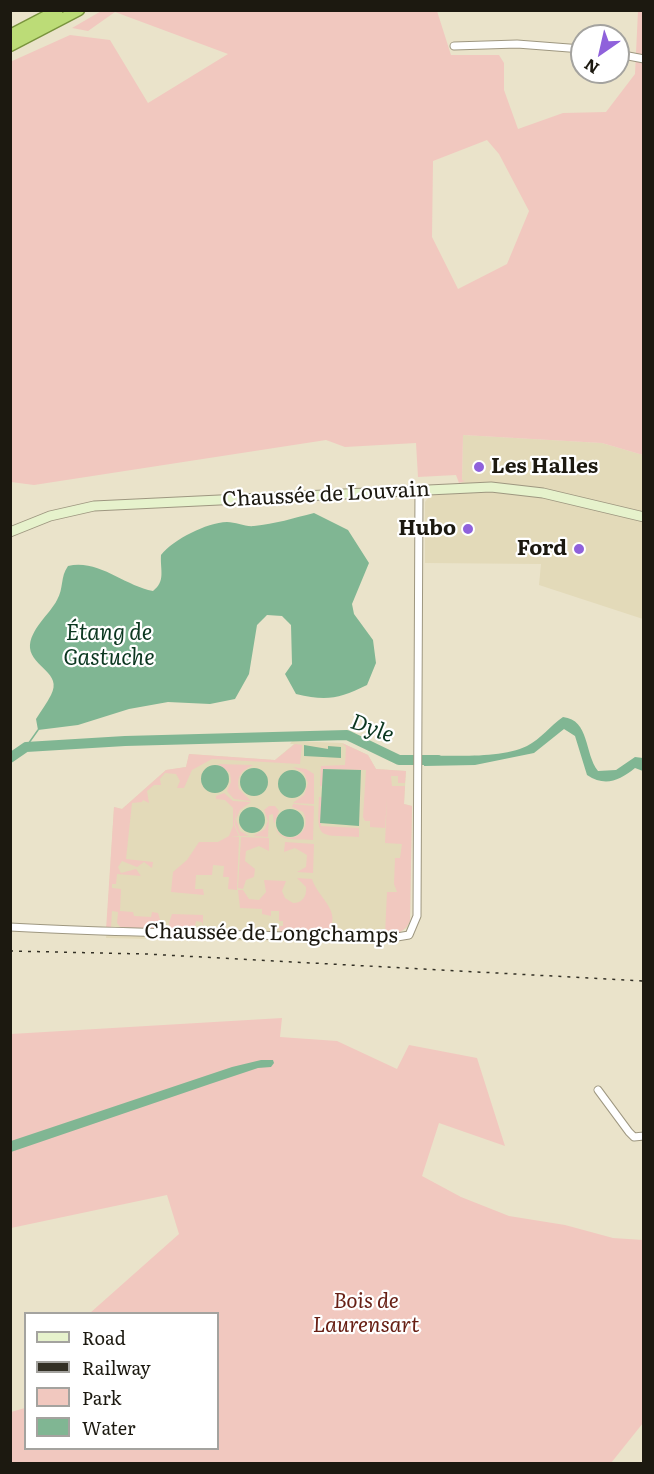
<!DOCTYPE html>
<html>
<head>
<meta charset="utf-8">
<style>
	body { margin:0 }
	#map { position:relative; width:654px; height:1474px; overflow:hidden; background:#eae3ca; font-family:Literata,serif }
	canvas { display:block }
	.frame { position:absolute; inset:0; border:12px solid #1c1910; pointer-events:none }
	.legend { position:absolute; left:24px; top:1312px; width:195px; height:138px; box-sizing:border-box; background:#fff; border:2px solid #a4a39f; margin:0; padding:8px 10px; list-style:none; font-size:18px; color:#1c1910 }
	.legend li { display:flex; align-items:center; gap:12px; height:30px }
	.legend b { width:30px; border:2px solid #a4a39f }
	.north { position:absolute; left:570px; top:24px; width:60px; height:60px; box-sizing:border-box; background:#fff; border:2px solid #a4a39f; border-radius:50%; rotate:214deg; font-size:16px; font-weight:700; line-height:24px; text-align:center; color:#1c1910 }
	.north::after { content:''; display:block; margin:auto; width:21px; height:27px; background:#8f61db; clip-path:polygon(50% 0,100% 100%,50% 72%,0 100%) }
</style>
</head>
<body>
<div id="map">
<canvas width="654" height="1474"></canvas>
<div class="frame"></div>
<ul class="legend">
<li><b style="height:8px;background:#e6f2cc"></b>Road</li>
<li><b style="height:8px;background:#333025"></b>Railway</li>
<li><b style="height:16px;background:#f1c8bf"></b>Park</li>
<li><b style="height:16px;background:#80b693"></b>Water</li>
</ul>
<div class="north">N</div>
</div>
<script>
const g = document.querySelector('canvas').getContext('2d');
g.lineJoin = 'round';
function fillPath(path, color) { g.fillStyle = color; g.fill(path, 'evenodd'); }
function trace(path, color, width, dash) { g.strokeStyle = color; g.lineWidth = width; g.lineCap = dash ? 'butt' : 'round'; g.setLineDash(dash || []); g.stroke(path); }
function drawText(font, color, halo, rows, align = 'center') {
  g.font = font + ' Literata,serif'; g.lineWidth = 4.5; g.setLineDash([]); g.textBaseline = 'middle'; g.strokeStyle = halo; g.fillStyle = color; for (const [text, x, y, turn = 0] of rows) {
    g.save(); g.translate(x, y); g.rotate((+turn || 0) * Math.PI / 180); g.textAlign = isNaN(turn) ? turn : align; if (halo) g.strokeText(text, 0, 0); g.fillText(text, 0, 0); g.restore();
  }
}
fillPath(new Path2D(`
	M463,435l139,8 41,12v164l-104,-34 2,-21 -116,-1v-61l7,-9 27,-1 3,-12z
	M292,741l50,2 26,12 8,14 30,2 -2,33 8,2 -2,115 -3,7 -11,6h-11v10l-279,-6 8,-131 8,2 44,-39 20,-3 3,-13 86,6 19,-16h-4z`), '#e3dab9');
fillPath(new Path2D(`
	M103,10l334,1 14,44h48l5,8v27l14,39 45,-16 43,-1 29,-38 3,-63h5v444l-41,-12 -139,-8 -1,45 3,1 -6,2 -3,-8 -38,2 -2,-34 -71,4 -19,-7 -292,45 -23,-3 -1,-420 60,-27 40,5 38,63 80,-49 -113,-42 -27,19 -16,-3zM487,140l12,14 30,57 -22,53 -49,25 -26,-52 1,-76z
	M342,743l26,12 8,14 30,2 -1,12h-7v-7h-7l1,10h13l-1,18 8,2 -2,115c-5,11 -13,13 -25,13l2,-42h10l-3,-8 1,-26h5l2,-14 -17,-1 2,-45 -2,30 -15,-1v-6h-5l-2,-4 3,-47 -42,-1 -2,17h-2l1,-20 24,-1 1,-18z
	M295,744l7,1 -2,19 -88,-5 -20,11 -8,18h-7l3,-7 -4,-7 -11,-1 -5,6 1,6h-7l-7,6 2,12 -6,-3 -1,2 -10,1 -6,56 27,3 -1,6 -8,-6 -7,5 -15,-6 -4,6 3,6 15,-4 5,7 -24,-2 -1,10h-4v4l9,1 -1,22 13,1 1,4 17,1 1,-5 6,1 4,13 -6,3h-34l-5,-6 1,-11 -6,-1 -1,16 -5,3 8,-123 8,2 44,-39 20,-3 3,-13 86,6z
	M218,764l35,1c-10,5 -17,10 -14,24l12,12 -17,-2 -7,-8 4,-9 -1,-9z
	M293,767l13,2 8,5v30l-21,-1 11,-8 4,-12 -4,-10z
	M224,793l9,8 18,1 -11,8 -4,9 4,12 9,5h-9l-5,-11 1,-18 -2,18 5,11h-9l9,1 -2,53 -9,-1 1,-12h-6l1,-11 -11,-1 -1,10h-16l-1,14h8l1,6 -33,-3 2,-20 14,-12 12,-18h19l11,-6 4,-10v-18l-8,-8 -9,-1v-3z
	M319,797h3l-1,29 38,2v9c-42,-2 -42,3 -40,-40z
	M293,804l21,2 -1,34c-24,-1 -39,3 -40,-26l-4,1 -1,22 -15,-1 12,-7 3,-8 -4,-11 5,-4h6l4,5 -5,13c8,26 41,11 29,-12l-11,-5z
	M241,837l28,1v13l-10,-5 -13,5 -1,10 10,8 -1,8 -8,3 -3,9 -5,-1z
	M285,842l29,2 -1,29 -16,-1 9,-5 1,-12 -12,-7 -11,4z
	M297,878l15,1c5,18 31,32 16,53h-48l-1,-6h4v-5h-4v-10h-8v5l-9,-2v-5l-22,-1 -2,-18h5l6,9 10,1 7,-8 -2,-12 22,1 -4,10 3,7 8,5c9,0 14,-6 13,-16z
	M172,914l31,1v11l-1,-4 -6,-1 -1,5 -25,3 -1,-6z
	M282,1018l-2,19 57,4 60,28 12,-24 68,13 28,88 -66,-23 -17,53 39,21 48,19 56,9 48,13 30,2v183l-32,40 -600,1v-52l14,-4 1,40h192v-134l-143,-1h15l89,-79 -12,-39 -156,33v-194z`), '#f1c8bf');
fillPath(new Path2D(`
	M314,513l34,17 21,33 -17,41 2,10 19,26 3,23 -9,22c-28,14 -41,16 -71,9l-11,-20 7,-10 -1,-39 -9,-9 -15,-1 -10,10 -8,49 -14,25 -25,5 -42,-2 -39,7 -51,16 -40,5 -2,-11c5,-8 11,-16 15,-24 12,-22 -19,-28 -21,-47 -1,-18 20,-34 27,-48 7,-12 3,-23 11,-34 31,-7 56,20 85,25 13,-10 7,-21 8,-36 13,-16 45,-32 66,-33 9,0 18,5 27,4 21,-2 40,-8 60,-13z
	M563,717c27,3 21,36 35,54l18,-1 19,-13 8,1v13l-8,-3c-16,13 -30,19 -48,7l-12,-39 -11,-7 -30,24 -59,12 -51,1v-10c29,-1 77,3 103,-10 14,-7 23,-20 36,-29z
	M304,745l24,4v-3l13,1v11l-37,-2z
	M201 779a14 14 0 1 1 28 0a14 14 0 1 1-28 0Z
	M240 782a14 14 0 1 1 28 0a14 14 0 1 1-28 0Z
	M323,769l38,1 -2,56 -39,-3z
	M278 784a14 14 0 1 1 28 0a14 14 0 1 1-28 0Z
	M239 820a13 13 0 1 1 26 0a13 13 0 1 1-26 0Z
	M276 823a14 14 0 1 1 28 0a14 14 0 1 1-28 0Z
	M261,1060h12l1,3 -3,4 -13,1 -48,16 -199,68v-11l221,-74z`), '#80b693');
trace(new Path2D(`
	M26,747l12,-17`), '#80b693', 1.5);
trace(new Path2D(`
	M10,758l16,-11 99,-6 222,-6 52,25h39`), '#80b693', 10);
const minor = new Path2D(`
	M454,46l63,-2 65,5
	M618,54l26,5
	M10,927c125,7 250,7 375,12l24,-4 8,-19 2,-426
	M598,1090l31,42 5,5 10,-1`);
const secondary = new Path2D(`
	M10,532l40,-16 44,-10 397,-19 52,6 101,24`);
const trunk = new Path2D(`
	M10,35l48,-25
	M10,46l69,-36`);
trace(minor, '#9e9780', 9);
trace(secondary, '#9e9780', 11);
trace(trunk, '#79933d', 13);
trace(minor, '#fff', 7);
trace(secondary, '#e6f2cc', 9);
trace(trunk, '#bcdc77', 10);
trace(new Path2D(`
	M10,951l136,3 498,27`), '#333025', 1.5, [3, 6]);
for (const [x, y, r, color] of [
	[479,467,6,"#8f61db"],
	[468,529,6,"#8f61db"],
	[579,549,6,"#8f61db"]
]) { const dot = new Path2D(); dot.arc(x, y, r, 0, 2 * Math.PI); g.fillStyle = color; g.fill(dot); trace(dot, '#fff', 2); }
drawText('bold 21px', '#1c1910', '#fff', [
	["Les Halles",491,467,"left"],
	["Hubo",456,529],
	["Ford",567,549]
], 'right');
drawText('21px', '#1c1910', '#fff', [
	["Chaussée de Louvain",326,495,-3],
	["Chaussée de Longchamps",271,934,1]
]);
drawText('italic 21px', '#682015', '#fff', [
	["Bois de",366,1302],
	["Laurensart",366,1326]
]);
drawText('italic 22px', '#0b3720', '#fff', [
	["Étang de",109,634],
	["Gastuche",109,659],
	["Dyle",372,729,20]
]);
</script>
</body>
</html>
